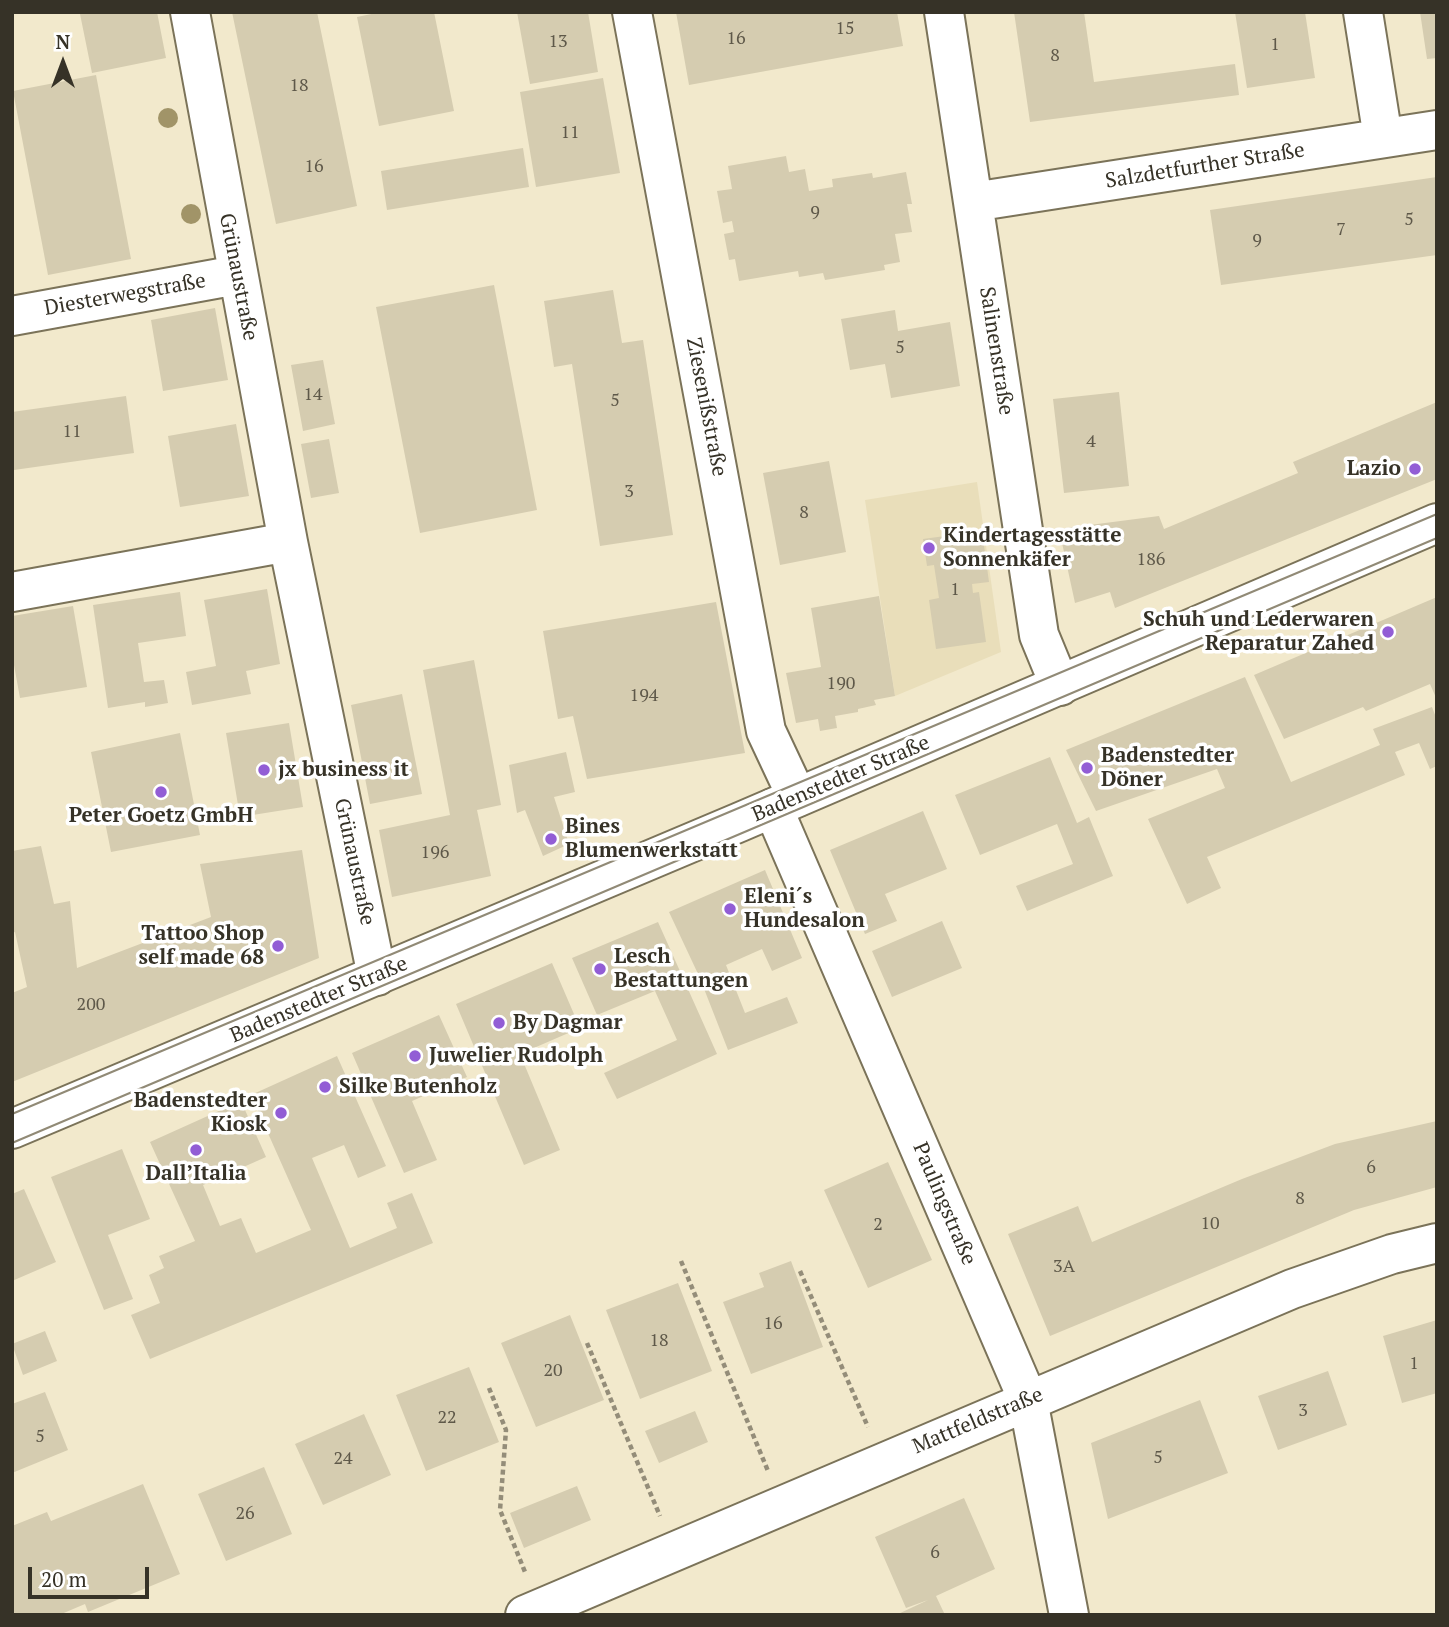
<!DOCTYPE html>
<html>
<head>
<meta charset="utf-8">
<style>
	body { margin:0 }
	#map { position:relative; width:1449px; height:1627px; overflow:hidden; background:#f2e9cc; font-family:"PT Serif",serif }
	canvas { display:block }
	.frame { position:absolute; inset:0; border:14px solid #363227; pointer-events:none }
	.north { position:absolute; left:28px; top:28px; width:70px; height:70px; -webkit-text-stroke:5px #fff; paint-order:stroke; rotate:0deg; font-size:19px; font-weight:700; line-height:28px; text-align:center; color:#363227 }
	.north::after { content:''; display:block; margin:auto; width:24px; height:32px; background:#363227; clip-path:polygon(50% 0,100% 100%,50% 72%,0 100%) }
	.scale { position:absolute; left:28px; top:1567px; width:121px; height:32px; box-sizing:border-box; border:4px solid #363227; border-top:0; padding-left:9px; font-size:21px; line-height:24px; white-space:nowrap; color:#363227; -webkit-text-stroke:5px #fff; paint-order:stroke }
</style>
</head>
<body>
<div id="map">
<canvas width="1449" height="1627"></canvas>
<div class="frame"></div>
<div class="north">N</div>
<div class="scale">20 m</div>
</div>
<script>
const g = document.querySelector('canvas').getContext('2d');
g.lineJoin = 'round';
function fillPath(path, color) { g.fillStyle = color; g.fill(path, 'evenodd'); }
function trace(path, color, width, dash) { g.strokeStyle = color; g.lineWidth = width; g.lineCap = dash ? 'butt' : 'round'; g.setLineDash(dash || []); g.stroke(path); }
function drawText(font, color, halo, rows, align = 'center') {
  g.font = font + ' "PT Serif",serif'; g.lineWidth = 7; g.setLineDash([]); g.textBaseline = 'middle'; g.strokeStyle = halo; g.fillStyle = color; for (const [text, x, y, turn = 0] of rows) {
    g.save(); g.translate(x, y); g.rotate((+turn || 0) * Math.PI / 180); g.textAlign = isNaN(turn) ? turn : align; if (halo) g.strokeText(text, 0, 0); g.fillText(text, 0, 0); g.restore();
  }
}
fillPath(new Path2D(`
	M977,482l24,170 -106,44 -30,-196z`), '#e9deba');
fillPath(new Path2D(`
	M90,12h67l9,46 -74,15 -12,-59z
	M232,12h85l40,194 -81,18z
	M381,12h53l20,99 -75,15 -22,-109z
	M517,12h71l10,60 -68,12z
	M676,12h221l6,34 -214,39z
	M1014,12h70l10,70 141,-18 4,31 -209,27z
	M1235,12h70l10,66 -68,10z
	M1420,12h17v46l-10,1z
	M96,75l35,184 -83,16 -35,-184z
	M603,78l17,95 -84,14 -16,-95z
	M523,148l6,39 -142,23 -6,-39z
	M786,156l3,16 16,-3 4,22 24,-4 -1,-8 40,-6 1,5 33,-6 6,32h-5l5,28 -17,2 5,28 -16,3 1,5 -60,10 -2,-7 -24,4 -1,-6 -59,10 -4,-22 -6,1 -5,-26 10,-2 -2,-11 -9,2 -6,-32 15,-2 -4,-23z
	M1437,177v78l-216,30 -11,-75z
	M494,285l43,225 -117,23 -44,-226z
	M613,290l9,53 21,-3 30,195 -73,11 -28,-182 -18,3 -10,-66z
	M215,308l13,72 -65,11 -12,-71z
	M895,310l3,21 52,-9 10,64 -69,12 -6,-34 -35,6 -9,-51z
	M323,360l12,64 -32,7 -12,-66z
	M1119,392l10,94 -65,7 -11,-94z
	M126,396l8,57 -120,17 -2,-58z
	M1437,402v77l-322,129 -5,-16 -35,11 -16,-74 100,-13 5,13 134,-56 -5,-11z
	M236,424l13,72 -69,11 -12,-71z
	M329,439l10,54 -28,5 -10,-54z
	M829,461l17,91 -66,13 -17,-92z
	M982,531l7,51 -17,2 1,9 6,-1 7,50 -50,7 -7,-49 10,-2 -5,-33 -7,1 -4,-27z
	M267,589l13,75 -34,7 5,23 -59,11 -6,-33 30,-6 -12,-66z
	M180,592l6,44 -48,7 6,39 20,-2 4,23 -23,4v-5l-37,6 -15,-103z
	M879,596l16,100 -21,4 2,5 -18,4v3l-23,4 2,12 -17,3 -2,-12 -22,4 -10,-50 35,-6 -10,-59z
	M1437,597v103l-7,-16 -64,27 -3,-4 -79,32 -30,-64z
	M716,602l29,151 -158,26 -14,-63 -15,3 -15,-88z
	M73,606l14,81 -67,11 -8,-44v-38z
	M474,660l27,145 -24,5 14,66 -99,21 -13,-67 71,-15 -27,-145z
	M1245,677l46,105 89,-37 -7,-16 59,-22 5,13v46l-7,3 -11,-26 -24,9 10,23 -198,82 14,31 -34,16 -39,-85 77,-31 -8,-19 -121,42 -30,-61z
	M402,694l20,100 -52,10 -19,-99z
	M289,723l14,84 -63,10 -14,-84z
	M180,733l20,102 -89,17 -20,-100z
	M566,752l9,40 -21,5 15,47 -26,12 -18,-46 -8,3 -8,-48z
	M1050,757l27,66 12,-6 24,59 -86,35 -11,-25 57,-22 -16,-40 -77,31 -25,-60z
	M923,811l24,58 -62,25 12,27 -32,13 -35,-84z
	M41,846l13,58 16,-3 7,67 134,-51 -11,-53 102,-14 17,108 -307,124v-89l15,-6 -12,-55 -3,1v-82z
	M765,870l37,88 -30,13 -10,-22 -36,16 19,48 42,-16 11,26 -70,27 -29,-74 -30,-64z
	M942,921l20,47 -70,29 -20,-46z
	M658,922l59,132 -100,45 -13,-26 73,-33 -22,-49 -58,24 -25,-57z
	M552,963l28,65 -60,26 40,96 -36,15 -68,-161z
	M439,1015l28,62 -55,24 25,59 -33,13 -52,-120z
	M337,1056l49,110 -28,12 -14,-33 -32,13 38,90 47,-20 -10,-25 25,-10 21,50 -283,116 -19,-44 29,-12 -11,-28 15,-7 -5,-12 36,-15 -45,-99 91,-41 25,56 -63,28 17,41 21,-8 15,35 55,-23 -60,-135z
	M1437,1121v66l-83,23 -304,126 -42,-102 70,-28 14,36 150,-63 93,-35z
	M122,1149l28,70 -42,16 25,64 -29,11 -53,-133z
	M888,1162l44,98 -64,28 -44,-98z
	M24,1189l32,73 -44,19v-87z
	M791,1261l32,86 -72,27 -28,-72 41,-15 -5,-14z
	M678,1283l34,88 -72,28 -34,-89z
	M570,1315l34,85 -68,27 -35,-84z
	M1437,1320v73l-35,10 -19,-67z
	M45,1331l12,30 -34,14 -11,-31z
	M469,1367l30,75 -73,29 -30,-76z
	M1328,1371l19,54 -69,25 -20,-54z
	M45,1392l23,58 -56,23v-69z
	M1200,1400l28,73 -120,46 -17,-76z
	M695,1411l13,31 -49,21 -14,-32z
	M364,1414l27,61 -68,30 -28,-61z
	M264,1467l28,67 -66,27 -28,-67z
	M143,1484l37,90 -92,38 -3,-8 -26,11h-47v-89l35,-14 4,9z
	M577,1486l14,34 -67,28 -14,-35z
	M964,1498l31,71 -59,27 9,19h-49l32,-15 -22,8 -31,-71z`), '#d5ccb0');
const street = new Path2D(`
	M190,12l98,530 89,434
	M632,12l134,719 31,66
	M944,12l95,623 21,51
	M1363,12l20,126
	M973,202l464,-72
	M12,316l225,-41
	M12,592l276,-50
	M773,808l255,592 41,215
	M525,1615l767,-326 100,-35 45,-11`);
const secondary = new Path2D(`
	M12,1129l728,-307 697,-299`);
trace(street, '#7b7359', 42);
trace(secondary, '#7b7359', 42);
trace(new Path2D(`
	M681,1261l87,210
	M800,1271l68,156
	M587,1343l73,173
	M489,1388l17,42 -6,80 25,62`), '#948d79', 4.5, [5, 3.5]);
trace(street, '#fff', 38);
trace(secondary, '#fff', 38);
trace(new Path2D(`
	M12,1114l1425,-600
	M12,1143l1425,-605`), '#918a76', 2);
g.fillStyle = '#a19468';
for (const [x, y] of [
	[168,118],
	[191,214]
]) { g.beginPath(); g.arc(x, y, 10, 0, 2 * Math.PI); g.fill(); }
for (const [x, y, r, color] of [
	[1415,469,7,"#925dd5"],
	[929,548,7,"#925dd5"],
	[1388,632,7,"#925dd5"],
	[1087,768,7,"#925dd5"],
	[264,770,7,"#925dd5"],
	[161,792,7,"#925dd5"],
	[551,839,7,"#925dd5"],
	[730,909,7,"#925dd5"],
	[278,946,7,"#925dd5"],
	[600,969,7,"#925dd5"],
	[499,1023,7,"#925dd5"],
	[415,1056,7,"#925dd5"],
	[325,1087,7,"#925dd5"],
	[281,1113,7,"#925dd5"],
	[196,1150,7,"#925dd5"]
]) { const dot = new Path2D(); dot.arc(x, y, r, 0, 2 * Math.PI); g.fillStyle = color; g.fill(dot); trace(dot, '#fff', 2.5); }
drawText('18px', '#5e5849', null, [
	["15",845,29],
	["16",736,39],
	["13",558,42],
	["1",1275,45],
	["8",1055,56],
	["18",299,86],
	["11",570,133],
	["16",314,167],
	["9",815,213],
	["5",1409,220],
	["7",1341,230],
	["9",1257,241],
	["5",900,348],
	["14",313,395],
	["5",615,401],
	["11",72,432],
	["4",1091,442],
	["3",629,492],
	["8",804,513],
	["186",1151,560],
	["1",955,590],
	["190",841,684],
	["194",644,696],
	["196",435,853],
	["200",91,1005],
	["6",1371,1168],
	["8",1300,1199],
	["10",1210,1224],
	["2",878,1225],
	["3A",1064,1267],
	["16",773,1324],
	["18",659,1341],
	["1",1414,1364],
	["20",553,1371],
	["3",1303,1411],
	["22",447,1418],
	["5",40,1437],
	["5",1158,1458],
	["24",343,1459],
	["26",245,1514],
	["6",935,1553]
]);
drawText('21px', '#363227', '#fff', [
	["Salzdetfurther Straße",1205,166,-9],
	["Grünaustraße",238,277,79],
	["Diesterwegstraße",125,295,-10],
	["Salinenstraße",996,351,81],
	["Ziesenißstraße",706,407,79],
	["Badenstedter Straße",841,779,-23],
	["Grünaustraße",354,862,78],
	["Badenstedter Straße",319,1000,-23],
	["Paulingstraße",944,1204,67],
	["Mattfeldstraße",978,1421,-23]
]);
drawText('bold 21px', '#363227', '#fff', [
	["Lazio",1401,469,"right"],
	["Kindertagesstätte",943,536],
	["Sonnenkäfer",943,560],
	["Schuh und Lederwaren",1374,620,"right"],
	["Reparatur Zahed",1374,644,"right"],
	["Badenstedter",1101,756],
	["Döner",1101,780],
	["jx business it",278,770],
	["Peter Goetz GmbH",161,816,"center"],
	["Bines",565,827],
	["Blumenwerkstatt",565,851],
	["Eleni´s",744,897],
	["Hundesalon",744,921],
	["Tattoo Shop",264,934,"right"],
	["self made 68",264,958,"right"],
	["Lesch",614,957],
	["Bestattungen",614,981],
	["By Dagmar",513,1023],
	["Juwelier Rudolph",429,1056],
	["Silke Butenholz",339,1087],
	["Badenstedter",267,1101,"right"],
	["Kiosk",267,1125,"right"],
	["Dall’Italia",196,1174,"center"]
], 'left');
</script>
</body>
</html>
